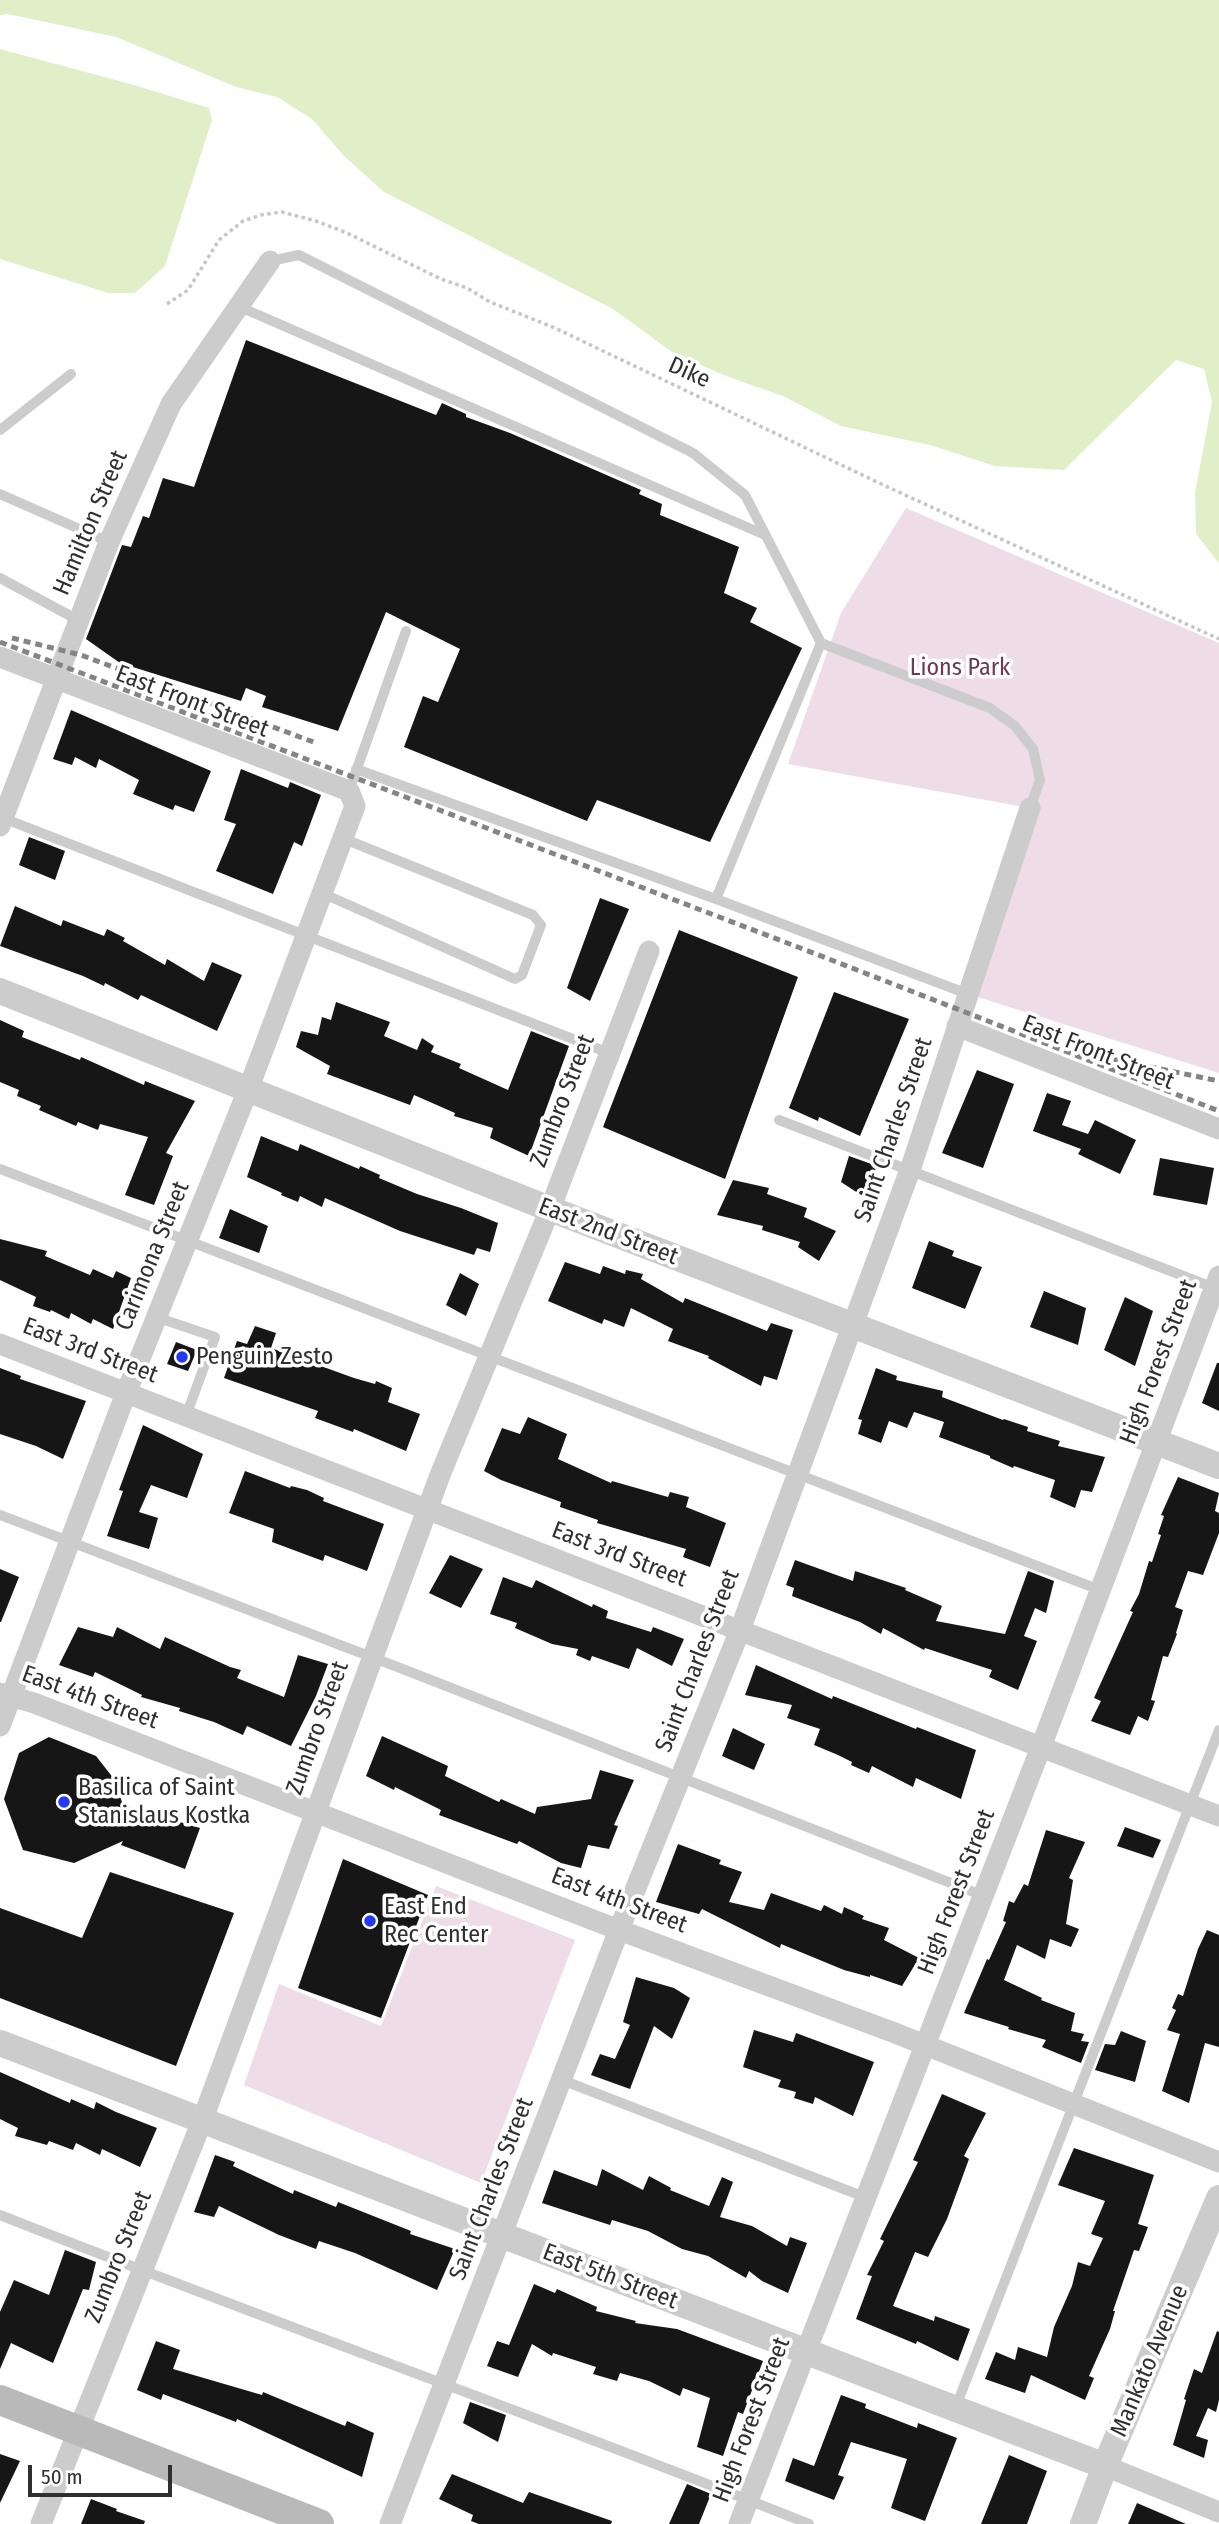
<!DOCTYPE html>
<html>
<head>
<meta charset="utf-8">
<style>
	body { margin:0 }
	#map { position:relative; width:1219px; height:2524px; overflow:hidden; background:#fff; font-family:"Fira Sans Condensed",sans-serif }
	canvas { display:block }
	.scale { position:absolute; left:28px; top:2465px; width:144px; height:32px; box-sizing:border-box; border:4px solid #2f2f2f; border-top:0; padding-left:9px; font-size:21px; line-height:24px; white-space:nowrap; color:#2f2f2f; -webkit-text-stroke:5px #fff; paint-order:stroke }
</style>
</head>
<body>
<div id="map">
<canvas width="1219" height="2524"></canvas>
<div class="scale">50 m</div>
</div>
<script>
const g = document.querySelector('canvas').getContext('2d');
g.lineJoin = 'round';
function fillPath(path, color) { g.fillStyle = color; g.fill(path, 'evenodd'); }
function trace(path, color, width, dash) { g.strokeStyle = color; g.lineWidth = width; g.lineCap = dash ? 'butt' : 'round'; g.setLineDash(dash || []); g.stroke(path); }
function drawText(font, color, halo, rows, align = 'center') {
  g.font = font + ' "Fira Sans Condensed",sans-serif'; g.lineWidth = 7; g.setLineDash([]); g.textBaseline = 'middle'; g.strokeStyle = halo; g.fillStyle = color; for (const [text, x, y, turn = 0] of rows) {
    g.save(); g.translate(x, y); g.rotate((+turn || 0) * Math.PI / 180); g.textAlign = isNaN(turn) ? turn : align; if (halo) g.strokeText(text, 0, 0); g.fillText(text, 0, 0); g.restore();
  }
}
fillPath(new Path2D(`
	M906,508l313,135v430l-251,-79 62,-186 -242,-44 53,-151z
	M436,1886l139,54 -94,243 -237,-98 35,-101 102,42z`), '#eedce6');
fillPath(new Path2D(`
	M0,0h1219v563l-23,-29 -1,-41 17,-91 -8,-33 -28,-9 -112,110 -69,-4 -65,-21 -89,-19 -58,-30 -57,-20 -54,-24 -59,-43 -229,-117 -40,-36 -32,-37 -35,-22 -41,-10 -120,-50 -108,-23 -8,1z
	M0,49l134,36 75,23 3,12 -47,146 -30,27h-27l-108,-34z`), '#e0efc7');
fillPath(new Path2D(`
	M246,340l190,75 6,-12 24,11v3l44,16 131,57 -2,4 23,10 -2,11 79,32 -15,46 33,15 -7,14 52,26 -92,194 -113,-42 -10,21 -183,-74 19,-51 15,6 22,-53 -74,-37 -48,119 -76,-24 4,-11 -20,-8 -5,13 -121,-38 -34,-24 36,-94 9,2 12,-31 6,2 14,-40 31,9z
	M71,710l140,61 -17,41 -19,-7 -2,5 -40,-16 6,-14 -40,-21 -3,9 -21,-11 -3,8 -19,-6z
	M241,769l47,19 2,-6 31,13 -19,51 -8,-4 -21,52 -57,-23 20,-47 -12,-4z
	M29,837l36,14 -10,29 -36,-15z
	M600,898l29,11 -39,92 -23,-13z
	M15,906l46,20 2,-6 41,16 3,-7 18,9 -2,3 42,24 2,-6 37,22 8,-19 30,13 -25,56 -76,-36 -3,5 -33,-17 -1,3 -21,-10 -83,-30z
	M679,930l119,47 -73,202 -122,-52z
	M834,992l75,27 -49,117 -41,-19 -1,4 -29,-13z
	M336,1002l54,20 -6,14 33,14 5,-12 12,8 -3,6 30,12 -2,4 49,22 23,-59 38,15 -40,110 -39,-18 3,-10 -39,-12 1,-3 -41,-18 -4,10 -83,-31 3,-8 -34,-19 5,-16 17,4 4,-18 9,3z
	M0,1020l24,11 -2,6 58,23 1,-3 63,28 1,-4 50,20 -29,52 7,3 -19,49 -29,-10 23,-58 -48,-13 -2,6 -20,-8 -2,4 -37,-16 2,-4 -24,-10 2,-6 -19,-8z
	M977,1070l37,14 -31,84 -41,-15z
	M1047,1093l24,8 -9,24 26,9 7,-14 41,20 -16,34 -42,-20 3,-5 -48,-18z
	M261,1136l37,15 2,-7 59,25 1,-3 20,9 -1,3 38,16 44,14 37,15 -8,29 -13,-4 -3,7 -74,-24 -75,-33 -3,9 -22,-11 -2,6 -17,-7 1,-2 -35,-16z
	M849,1156l28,10 -13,31 -23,-15z
	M1160,1158l54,10 -7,37 -54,-10z
	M733,1180l36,8 -2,6 40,14 -3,9 32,14 -17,30 -21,-14 2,-5 -38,-12 1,-4 -46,-11z
	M230,1209l38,17 -9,27 -40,-15z
	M0,1239l47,12 -2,5 45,19 3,-6 20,9 3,-7 15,7 -18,51 -20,-10 -2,5 -20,-11 -2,6 -18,-9 -1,2 -17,-6 3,-9 -36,-17z
	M929,1241l25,10 -2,5 30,11 -17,42 -53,-21z
	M565,1262l35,12 3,-8 22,8 1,-4 17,4 -2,5 42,24 2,-5 82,33 4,-8 22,7 -16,50 -13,-4 -3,10 -53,-28 1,-2 -41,-15 5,-12 -42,-21 -7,19 -20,-8 -2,5 -54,-23z
	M460,1273l19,11 -13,32 -20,-11z
	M1044,1291l42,17 -8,37 -48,-18z
	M1125,1297l28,14 -18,55 -31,-16z
	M255,1326l21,7 -5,15 83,30 21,6 1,-3 16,7 -4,14 32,12 -14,37 -52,-22 -1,3 -38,-14 3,-7 -94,-33 13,-37 10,3z
	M176,1342l21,8 -9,21 -21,-7z
	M1217,1363h2v48l-17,-8z
	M0,1368l21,8 -1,3 66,22 -23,58 -27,-13 -36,-12z
	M876,1368l21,8 -1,4 47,11 -1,6 61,23 1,-1 24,8 -1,4 33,10 -2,5 47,11 -13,35 -11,-2 -6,18 -25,-11 5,-17 -41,-14 -1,2 -23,-10v-2l-51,-19 5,-15 -30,-10 -7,16 -18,-7 -8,22 -23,-9 4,-14 -4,-1z
	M528,1417l39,17 -9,25 53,24 1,-2 56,16 2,-5 19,5 -3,10 40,16 -16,44 -27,-10 3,-8 -89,-26 1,-3 -38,-13 1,-5 -60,-22 -17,-9 18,-43 18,6z
	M143,1425l60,29 -16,44 -36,-13 -12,27 19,6 -9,31 -42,-13 16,-45 -4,-1z
	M245,1471l45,17 1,-2 16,4 17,8 -1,3 61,23 -17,47 -42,-16 -2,6 -51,-19 2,-13 -45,-16z
	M1178,1477l41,16 -4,18 4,2v20l-16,42 -15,-4 -13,36 8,3 -7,23 1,1 -9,23 -5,-1 -12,44 4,1 -7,20 -10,-5 -8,19 -39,-14 10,-20 -7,-3 39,-86 -3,-1 9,-17 10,-33 3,1 9,-27 -3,-1 6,-18 -3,-1z
	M450,1555l33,14 -22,39 -32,-15z
	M795,1560l58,21 2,-10 51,17 -1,2 37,16 -6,15 69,13 23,-63 26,10 -8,32 -11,-5 -11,28 13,5 -19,49 -29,-13 3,-7 -67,-22 -1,2 -41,-22 -2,6 -21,-12 -68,-26 2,-8 -8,-3z
	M0,1569l19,8 -18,45h-1z
	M503,1577l29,11 4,-8 56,27 1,-3 15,7 -2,7 45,14 2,-5 31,12 -12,27 -35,-18 -8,21 -37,-13 -2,5 -14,-6 2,-6 -26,-5 -37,-16 2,-5 -27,-9z
	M78,1627l35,10 4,-10 43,22 5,-12 65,30 11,3 -4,8 47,19 14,-42 30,9 -12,32 -25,50 -44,-20 -4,9 -29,-13 -35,-11 1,-3 -39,-11 1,-2 -47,-23 -2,5 -34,-12z
	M756,1665l76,34 1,-3 83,33 1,-2 59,23 -15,49 -45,-21 -3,9 -41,-21 -3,7 -18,-8 1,-3 -14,-7 -24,-10 6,-16 -33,-11 5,-13 -47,-10z
	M733,1728l32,16 -11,26 -32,-14z
	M382,1736l66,30 -3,10 54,26 2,-3 34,15 2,-7 54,-8 9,-29 34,10 -20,45 4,1 -9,23 -21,-4 -7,23 -20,-5 -42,-22 -2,3 -78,-29 2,-5 -46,-23 -1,3 -28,-14z
	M49,1737l47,19 18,23 9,26 77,23 -15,41 -64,-24 2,-4 -49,22 -51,-13 -19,-51 15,-46z
	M1125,1827l36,13 -8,18 -36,-12z
	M1046,1830l39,12 -16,36 4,2 -7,44 13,5 -8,18 -21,-8 -5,20 -28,-14 -13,35 38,18 -1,2 34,13 -4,18 13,3 -3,7 8,1 -8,21 -39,-16 4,-7 -38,-11 1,-2 -45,-14 23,-54 2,1 17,-38 -3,-1 6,-20 5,2 10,-19 4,2z
	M678,1844l43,16 -2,4 23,8 -13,30 35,8 7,-17 50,18 3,-6 18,9 2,-7 20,9 -2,3 27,9 -5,12 35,18 -17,28 -32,-11v2l-26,-7 -63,-26 -1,4 -78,-39 -3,5 -43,-12z
	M343,1859l85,36 -47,123 -83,-30z
	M110,1872l124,41 -58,153 -176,-68v-90l82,30z
	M1207,1930l12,5v112l-14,-4 -16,60 -27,-12 18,-57 -13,-4 9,-20 -4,-2 6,-14 5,2 15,-47z
	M636,1977l38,11 16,10 -18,41 -18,-13 -24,63 -39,-14 9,-21 15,5 15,-34 -7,-3z
	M754,2030l39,12 3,-9 78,29 -21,54 -38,-19 -2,7 -19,-6 2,-6 -18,-5 3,-7 -38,-13z
	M1121,2031l25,10 -11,41 -40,-12 10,-26 10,1z
	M0,2072l70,31 1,-4 23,10 2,-7 20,10 41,16 -17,39 -38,-18 -2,6 -24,-12 -3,7 -24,-9 -2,4 -32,-9 3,-8 -18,-9z
	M942,2094l44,19 -22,43 5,3 -22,60 -19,38 -13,-5 -22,54 41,15 1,-5 35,13 -12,32 -41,-20 -1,3 -60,-25 16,-43 -5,-1 17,-34 -4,-2 38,-77 -5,-2z
	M1074,2148l80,27 -16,49 10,3 -9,24 -5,-1 -21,61h2l-5,18 -21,47 5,2 -9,22 -54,-25 -6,18 -40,-14 11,-27 19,8 3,-13 29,10 7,-30 18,-41 6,-24 12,4 13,-28 -12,-4 14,-33 -47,-16z
	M215,2155l20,7 -2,4 60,28 1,-4 42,17 2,-5 73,29 -1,3 45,15 -18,41 -82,-37 -36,-12 -3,8 -37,-14 -60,-29 -5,11 -20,-5z
	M602,2169l41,21 6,-14 22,12 -1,2 39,16 13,-29 11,5 -13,35 32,9 35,20 3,-9 17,6 -19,50 -26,-12 -13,-10 -3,7 -38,-22 -26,-7 -34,-18 -36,-11 -2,5 -68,-22 12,-33 43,16z
	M65,2250l31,12 -7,28 -6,-1 -30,74 -42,-20 -11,26v-57l14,-32 35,15z
	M534,2284l21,9 2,-4 40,18 -1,4 40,10 -1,2 42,6 86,32 -20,53 -5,-2 -15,44 -26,-9 13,-49 -27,-10 -3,8 -31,-15 -29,-8 -3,8 -24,-7 3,-7 -43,-14 -1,3 -20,-12 -14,33 -31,-11 10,-25 12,4z
	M1217,2331l2,1v68l-3,12 -8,-4 -12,28 12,4 -4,18 -31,-13 13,-45 -2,-1 10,-30 8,4z
	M156,2341l24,9 -7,19 89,26 1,-3 82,34 2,-5 27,12 -12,44 -125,-58 -1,3 -73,-28 -2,6 -24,-10z
	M841,2395l25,9 -1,4 52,20 1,-5 39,15 -32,83 -34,-13 16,-49 -56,-17 -13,33 6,2 -10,23 -49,-19 8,-23 21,8z
	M470,2402l36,13 -8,27 -35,-19z
	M0,2454l20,7 -20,42z
	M1009,2455l38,16 -20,53h-46z
	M452,2474l71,29 6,-11 83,29 -1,3h-132l-8,-3 2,-6 -34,-16z
	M687,2484l24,10 -12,30h-30z
	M91,2499l26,10 -1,2 29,10 -1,3h-63z
	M1137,2503l49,21h-58z`), '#161616');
trace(new Path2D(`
	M167,304l21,-14 31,-50 24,-19 18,-6 21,-3 34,9 31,12 94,46 26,9 23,14 65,26 324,155 340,156`), '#c6c6c6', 3.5, [3.5, 3.5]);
trace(new Path2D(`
	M270,261l29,-6 394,198 52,42 76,148 169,65 25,18 18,23 7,31 -10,28
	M240,307l525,228
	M0,430l71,-56
	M0,494l109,48
	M0,578l78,42
	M356,769l360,130 252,95
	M349,791l57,-160
	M0,817l609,236
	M322,893l193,86 7,-4 19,-50 -8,-10 -191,-77
	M716,899l105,-256
	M779,1120l438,169
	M0,1169l1100,421
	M156,1317l59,20 -29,79
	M0,1515l395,151 589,230
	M562,2080l305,118
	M0,2215c268,106 541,202 809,309
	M955,2409l264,-679`), '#ccc', 10);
trace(new Path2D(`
	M0,657l349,134 6,15 -107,284 -122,303 -126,333
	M0,826l109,-284 62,-138 99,-143
	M957,1026l262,103
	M0,1344l1219,472
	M0,1693l34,10 585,227 276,103 324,129
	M1105,2466l114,46
	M41,2524l161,-403 238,-646 110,-266 99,-258
	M390,2524l229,-594 121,-300 170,-460 120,-362
	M739,2524l302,-777 178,-471`), '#ccc', 21);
trace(new Path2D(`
	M0,991l550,218 669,257
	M0,2043l1105,423
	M1083,2524l22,-58 114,-268`), '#ccc', 26);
trace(new Path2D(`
	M0,2400l319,124`), '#b9b9b9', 30);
trace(new Path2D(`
	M12,638l69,17 235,88
	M0,642l816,312 403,157
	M1102,1057l117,24`), '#848484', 5, [7, 5]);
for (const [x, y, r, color] of [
	[182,1357,7,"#2339f4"],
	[64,1802,7,"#2339f4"],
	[370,1921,7,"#2339f4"]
]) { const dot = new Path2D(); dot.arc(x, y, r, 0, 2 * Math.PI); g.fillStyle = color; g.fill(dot); trace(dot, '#fff', 2.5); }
drawText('24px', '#2f2f2f', '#fff', [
	["Dike",689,373,24],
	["Hamilton Street",91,523,-67],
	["East Front Street",192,702,21],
	["East Front Street",1098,1053,22],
	["Zumbro Street",563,1101,-69],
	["Saint Charles Street",894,1130,-71],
	["East 2nd Street",608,1232,21],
	["Carimona Street",153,1256,-68],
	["East 3rd Street",90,1351,21],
	["High Forest Street",1159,1362,-69],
	["East 3rd Street",619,1555,21],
	["Saint Charles Street",698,1661,-69],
	["East 4th Street",90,1698,20],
	["Zumbro Street",318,1728,-70],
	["High Forest Street",957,1892,-69],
	["East 4th Street",619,1901,21],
	["Saint Charles Street",492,2189,-69],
	["Zumbro Street",119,2257,-68],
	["East 5th Street",610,2277,21],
	["Mankato Avenue",1150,2361,-67],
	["High Forest Street",752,2420,-69]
]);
drawText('24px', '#6f3854', '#fff', [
	["Lions Park",960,668]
]);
drawText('24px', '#2f2f2f', '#fff', [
	["Penguin Zesto",196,1357],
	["Basilica of Saint",78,1788],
	["Stanislaus Kostka",78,1816],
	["East End",384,1907],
	["Rec Center",384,1935]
], 'left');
</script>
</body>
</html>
